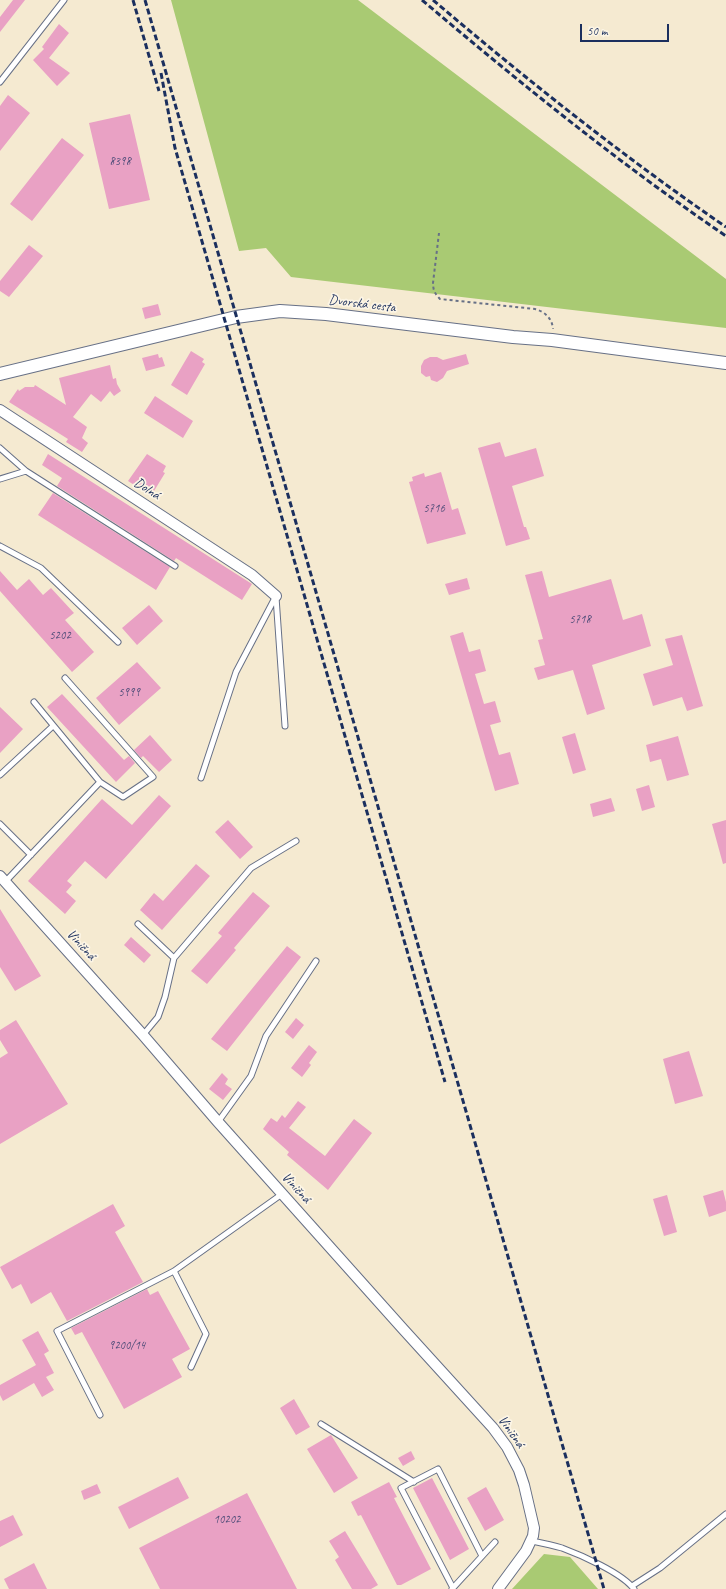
<!DOCTYPE html>
<html>
<head>
<meta charset="utf-8">
<style>
	body { margin:0 }
	#map { position:relative; width:726px; height:1589px; overflow:hidden; background:#f5ead1; font-family:Caveat,sans-serif }
	canvas { display:block }
	.scale { position:absolute; left:580px; top:24px; width:89px; height:18px; box-sizing:border-box; border:2px solid #1b2f5e; border-top:0; padding-left:5px; font-size:12px; line-height:14px; white-space:nowrap; color:#1b2f5e; -webkit-text-stroke:3px #fcf5e5; paint-order:stroke }
</style>
</head>
<body>
<div id="map">
<canvas width="726" height="1589"></canvas>
<div class="scale">50 m</div>
</div>
<script>
const g = document.querySelector('canvas').getContext('2d');
g.lineJoin = 'round';
function fillPath(path, color) { g.fillStyle = color; g.fill(path, 'evenodd'); }
function trace(path, color, width, dash) { g.strokeStyle = color; g.lineWidth = width; g.lineCap = dash ? 'butt' : 'round'; g.setLineDash(dash || []); g.stroke(path); }
function drawText(font, color, halo, rows, align = 'center') {
  g.font = font + ' Caveat,sans-serif'; g.lineWidth = 3.5; g.setLineDash([]); g.textBaseline = 'middle'; g.strokeStyle = halo; g.fillStyle = color; for (const [text, x, y, turn = 0] of rows) {
    g.save(); g.translate(x, y); g.rotate((+turn || 0) * Math.PI / 180); g.textAlign = isNaN(turn) ? turn : align; if (halo) g.strokeText(text, 0, 0); g.fillText(text, 0, 0); g.restore();
  }
}
fillPath(new Path2D(`
	M171,0h187l368,279v49l-435,-51 -25,-29 -27,3z
	M544,1554l26,3 28,32h-86z`), '#a9ca73');
fillPath(new Path2D(`
	M13,0h12l-25,32v-15z
	M59,24l10,9 -20,25 21,15 -13,13 -24,-26 11,-11 -2,-2z
	M8,95l22,18 -30,38v-45z
	M130,114l20,86 -41,9 -20,-86z
	M62,138l22,17 -52,66 -22,-17z
	M29,245l14,11 -34,41 -9,-6v-10z
	M158,304l3,11 -16,4 -3,-11z
	M191,351l13,8 -2,3 3,2 -18,31 -16,-10z
	M158,354l1,4 3,-1 3,9 -19,5 -4,-13z
	M466,354l3,10 -22,7 -4,7 -6,4 -6,-2 -1,-4 -4,1 -5,-4v-7l3,-6 6,-3h7l6,3z
	M110,365l3,14 3,-1 1,6 4,7 -7,5 -4,-5 -9,11 -10,-8 -18,23 14,10 -5,11 6,5 -6,9 -16,-10 2,-3 -59,-37 9,-13 1,2 6,-4h9l1,-2 31,20 -7,-27z
	M155,396l38,25 -10,17 -39,-25z
	M500,442l5,15 31,-9 8,28 -32,10 12,41h2l4,12 -24,7 -28,-98z
	M48,454l204,130 -10,16 -66,-42 -2,3 -117,-75 5,-8 -20,-13z
	M147,454l19,12 -3,6 2,1 -14,23 -23,-15z
	M441,472l11,38 6,-2 8,26 -39,10 -18,-62 4,-1 -1,-4 12,-4 1,4z
	M53,493l117,74 -14,23 -118,-75z
	M0,571l17,19 12,-11 14,16 8,-7 23,25 -9,7 29,32 -22,20 -72,-81z
	M542,571l7,26 62,-18 12,41 19,-6 9,32 -59,19 13,44 -18,6 -14,-45 -35,10 -4,-12 11,-3 -7,-25 5,-1 -18,-64z
	M467,578l3,11 -21,6 -4,-11z
	M149,605l14,16 -26,24 -15,-17z
	M463,632l6,20 11,-3 6,22 -11,3 9,30 11,-3 6,21 -11,3 9,30 11,-3 9,32 -24,7 -45,-155z
	M682,635l21,71 -16,5 -5,-14 -29,9 -10,-32 30,-9 -8,-26z
	M137,662l24,26 -42,37 -23,-27z
	M62,694l62,66 5,-4 6,7 -19,19 -69,-75z
	M0,707l23,22 -23,24z
	M575,733l11,37 -13,4 -11,-37z
	M150,735l22,25 -13,12 -16,-16 -2,2 -7,-8z
	M678,736l11,39 -22,6 -6,-22 -11,3 -4,-17z
	M649,785l6,22 -13,4 -6,-22z
	M159,795l12,11 -65,73 -21,-18 -18,20 5,4 -6,7 10,9 -11,13 -37,-33 74,-82 30,26z
	M611,798l4,13 -22,6 -3,-13z
	M228,820l25,27 -13,12 -25,-27z
	M726,820v43l-3,1 -11,-40z
	M196,864l14,12 -48,54 -22,-20 14,-17 9,8z
	M253,892l17,14 -36,42 2,2 -29,34 -16,-13 31,-35 -4,-3z
	M0,909l41,67 -26,15 -15,-24z
	M131,937l20,18 -7,8 -20,-18z
	M287,946l14,11 -74,94 -16,-12z
	M296,1018l8,7 -11,14 -8,-7z
	M16,1020l52,84 -68,40v-86l8,-5 -8,-13v-10z
	M309,1045l8,7 -8,11 2,2 -9,12 -11,-9z
	M689,1051l14,45 -28,8 -12,-45z
	M222,1073l6,6 -3,5 7,5 -9,11 -14,-11z
	M298,1101l8,6 -17,21 36,28 29,-37 18,14 -44,57 -41,-35 2,-3 -26,-23 8,-11 6,4 5,-7 3,3z
	M723,1190l3,12v9l-17,6 -6,-21z
	M667,1195l10,37 -13,4 -11,-37z
	M113,1204l12,22 -10,6 28,50 -76,39 -16,-29 -20,12 -10,-20 -9,5 -12,-22z
	M147,1289l3,6 8,-4 32,58 -18,10 10,18 -58,32 -42,-77 -7,3 -4,-7z
	M38,1331l11,20 -5,3 10,19 -8,4 8,13 -12,7 -8,-14 -31,18 -3,-6v-10l36,-20 -14,-25z
	M294,1399l16,28 -14,8 -16,-27z
	M331,1435l27,43 -24,15 -27,-44z
	M411,1451l4,8 -12,7 -5,-8z
	M178,1477l11,21 -60,31 -11,-22z
	M432,1478l37,71 -19,11 -37,-72z
	M389,1482l8,15 -3,1 37,71 -30,16h-4l-36,-70 -3,1 -7,-14z
	M97,1484l4,9 -17,7 -3,-9z
	M486,1487l18,33 -19,11 -18,-33z
	M247,1493l50,96h-137l-21,-41z
	M13,1515l10,20 -23,12v-26z
	M345,1531l33,54 -7,4h-19l-17,-29 4,-3 -10,-16z
	M34,1563l13,26h-38l-5,-10z`), '#e9a1c4');
const service = new Path2D(`
	M0,82l64,-82
	M0,448l26,23 149,95
	M0,479l26,-8
	M0,546l41,22 77,74
	M276,597l9,129
	M34,702l66,80
	M0,775l53,-49
	M201,778l35,-106 40,-76
	M0,824l31,31
	M5,882l95,-100 23,15 30,-20 -88,-99
	M138,924l36,34 -9,39 -7,20 -15,18
	M174,958l77,-90 45,-27
	M218,1122l33,-46 15,-40 50,-75
	M174,1271l32,63 -15,33
	M100,1415l-43,-84 117,-60 108,-77
	M321,1424l93,58
	M532,1541c10,2 20,4 30,7 19,7 60,25 72,41
	M632,1586l28,-18 66,-54
	M453,1588l-52,-100 37,-19 44,87
	M452,1589l43,-47`);
const minor = new Path2D(`
	M0,410l252,165 24,21
	M0,876l143,159 75,87 185,207 90,99 14,19 12,23 5,15 10,43 -1,8 -7,15 -28,38`);
const tertiary = new Path2D(`
	M0,374l236,-57 44,-6 46,3 187,23 39,3 174,23`);
trace(service, '#677086', 7);
trace(minor, '#677086', 12);
trace(tertiary, '#677086', 14);
trace(new Path2D(`
	M439,233l-6,50c0,7 2,11 7,16l95,10c10,3 17,9 18,20`), '#677086', 2, [3, 3]);
trace(service, '#fff', 5);
trace(minor, '#fff', 10);
trace(tertiary, '#fff', 12);
trace(new Path2D(`
	M133,0l26,91
	M145,0l459,1589
	M422,0c98,83 198,164 304,236
	M433,0c94,80 191,157 293,227
	M161,73l14,75 270,934`), '#1b2f5e', 3, [6, 3]);
drawText('12px', '#4e4c78', null, [
	["8398",120,162],
	["5716",434,509],
	["5718",580,620],
	["5202",60,636],
	["5999",129,693],
	["9200/14",127,1346],
	["10202",227,1520]
]);
drawText('14px', '#1b2f5e', '#fcf5e5', [
	["Dvorská cesta",362,304,7],
	["Dolná",147,489,33],
	["Viničná",81,945,48],
	["Viničná",296,1188,48],
	["Viničná",511,1432,55]
]);
</script>
</body>
</html>
